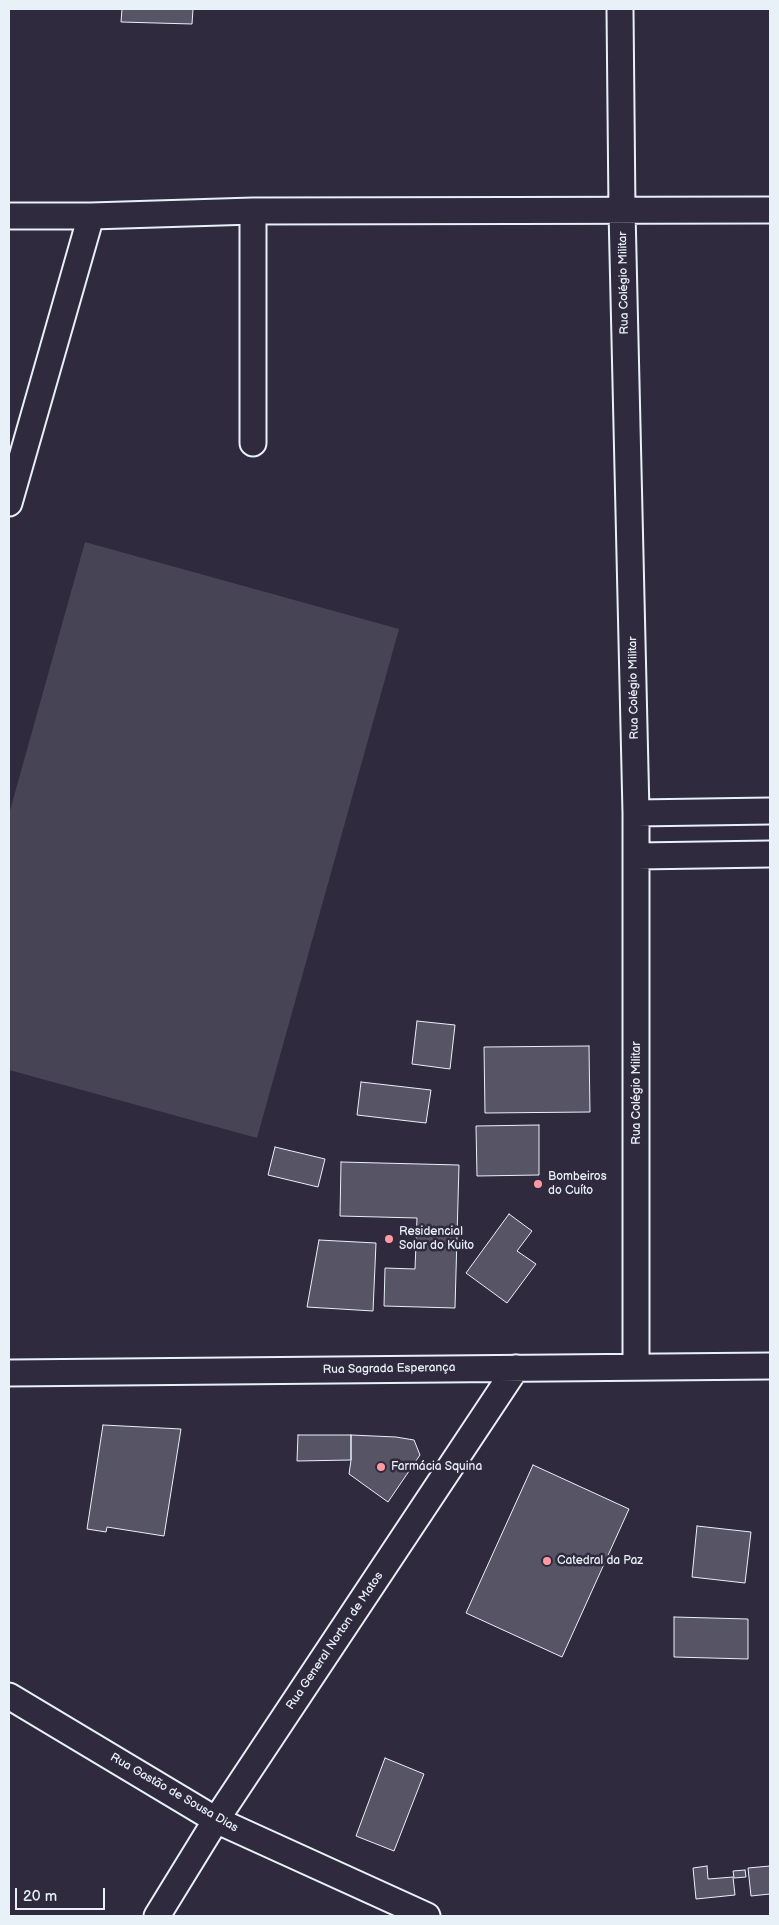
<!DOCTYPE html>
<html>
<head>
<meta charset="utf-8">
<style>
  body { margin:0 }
  #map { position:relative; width:779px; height:1925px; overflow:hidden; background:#2f2a3d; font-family:"Balsamiq Sans",sans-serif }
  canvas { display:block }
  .frame { position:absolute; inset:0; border:10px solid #e8f1f8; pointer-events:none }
  .scale { position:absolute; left:15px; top:1888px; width:90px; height:22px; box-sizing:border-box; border:2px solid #e8f1f8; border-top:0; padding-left:6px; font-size:15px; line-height:18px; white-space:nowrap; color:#e8f1f8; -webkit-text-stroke:4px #2f2a3d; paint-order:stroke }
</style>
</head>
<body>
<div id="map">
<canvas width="779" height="1925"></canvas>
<div class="frame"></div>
<div class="scale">20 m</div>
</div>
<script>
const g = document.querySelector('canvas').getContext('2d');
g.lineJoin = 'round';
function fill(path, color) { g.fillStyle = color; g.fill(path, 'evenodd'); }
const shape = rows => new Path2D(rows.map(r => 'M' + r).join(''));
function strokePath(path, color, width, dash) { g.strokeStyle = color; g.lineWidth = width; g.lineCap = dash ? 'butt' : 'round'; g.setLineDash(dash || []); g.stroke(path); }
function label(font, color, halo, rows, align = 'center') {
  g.font = font + ' "Balsamiq Sans",sans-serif'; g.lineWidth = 5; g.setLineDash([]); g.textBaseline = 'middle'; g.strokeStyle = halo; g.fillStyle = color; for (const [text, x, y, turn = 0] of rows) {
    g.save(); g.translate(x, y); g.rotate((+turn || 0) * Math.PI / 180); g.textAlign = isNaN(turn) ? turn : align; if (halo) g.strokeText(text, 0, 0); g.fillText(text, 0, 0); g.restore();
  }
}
fill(shape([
  [85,542,399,629,257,1138,9,1070,9,814]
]), '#464455');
const building = shape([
  [122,9,193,9,192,24,121,22,122,9],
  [417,1021,455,1025,450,1069,412,1064,417,1021],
  [589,1046,590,1112,485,1113,484,1047,589,1046],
  [361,1082,431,1090,426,1123,357,1115,361,1082],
  [539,1125,539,1175,477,1176,476,1126,539,1125],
  [275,1147,325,1159,318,1187,268,1175,275,1147],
  [341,1162,459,1165,455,1308,384,1306,385,1268,415,1269,417,1218,340,1216,341,1162],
  [509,1214,532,1231,517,1251,536,1264,507,1303,466,1273,509,1214],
  [319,1240,376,1243,373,1311,307,1307,319,1240],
  [103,1425,181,1429,164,1536,107,1527,106,1532,87,1529,103,1425],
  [298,1435,351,1435,351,1460,297,1461,298,1435],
  [351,1435,396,1437,414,1440,420,1455,388,1502,349,1474,351,1460,351,1435],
  [533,1465,629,1509,562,1657,466,1613,533,1465],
  [697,1526,751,1532,745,1583,692,1577,697,1526],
  [674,1617,748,1619,748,1659,674,1657,674,1617],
  [385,1758,424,1774,394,1851,356,1836,385,1758],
  [707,1866,708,1879,733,1877,735,1895,696,1899,693,1868,707,1866],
  [770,1866,770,1894,751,1896,748,1868,770,1866],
  [745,1870,746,1877,734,1878,733,1871,745,1870]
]);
fill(building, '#575565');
strokePath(building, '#e8f1f8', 1);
const street = shape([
  [620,9,622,211,636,813,636,1367],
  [9,216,91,216,253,211,770,210],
  [253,443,253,211],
  [9,503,91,216],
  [636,813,770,811],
  [637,856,770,854],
  [9,1373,770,1366],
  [9,1696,216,1820,427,1916],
  [157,1916,216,1820,516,1368]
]);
strokePath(street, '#e8f1f8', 29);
strokePath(street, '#2f2a3d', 25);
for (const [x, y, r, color] of [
  [538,1184,5,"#ff9aa2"],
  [389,1239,5,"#ff9aa2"],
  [381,1467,5,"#ff9aa2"],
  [547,1561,5,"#ff9aa2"]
]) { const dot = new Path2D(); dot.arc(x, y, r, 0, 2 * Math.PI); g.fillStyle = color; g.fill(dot); strokePath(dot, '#2f2a3d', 2); }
label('12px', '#e8f1f8', '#2f2a3d', [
  ["Rua Colégio Militar",624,283,-91],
  ["Rua Colégio Militar",634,688,-91],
  ["Rua Colégio Militar",637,1093,-90],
  ["Rua Sagrada Esperança",389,1369,-1],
  ["Rua General Norton de Matos",335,1641,-56],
  ["Rua Gastão de Sousa Dias",174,1793,30]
]);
label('12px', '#e8f1f8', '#2f2a3d', [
  ["Bombeiros",548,1177],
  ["do Cuíto",548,1191],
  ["Residencial",399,1232],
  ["Solar do Kuito",399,1246],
  ["Farmácia Squina",391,1467],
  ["Catedral da Paz",557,1561]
], 'left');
</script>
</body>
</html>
